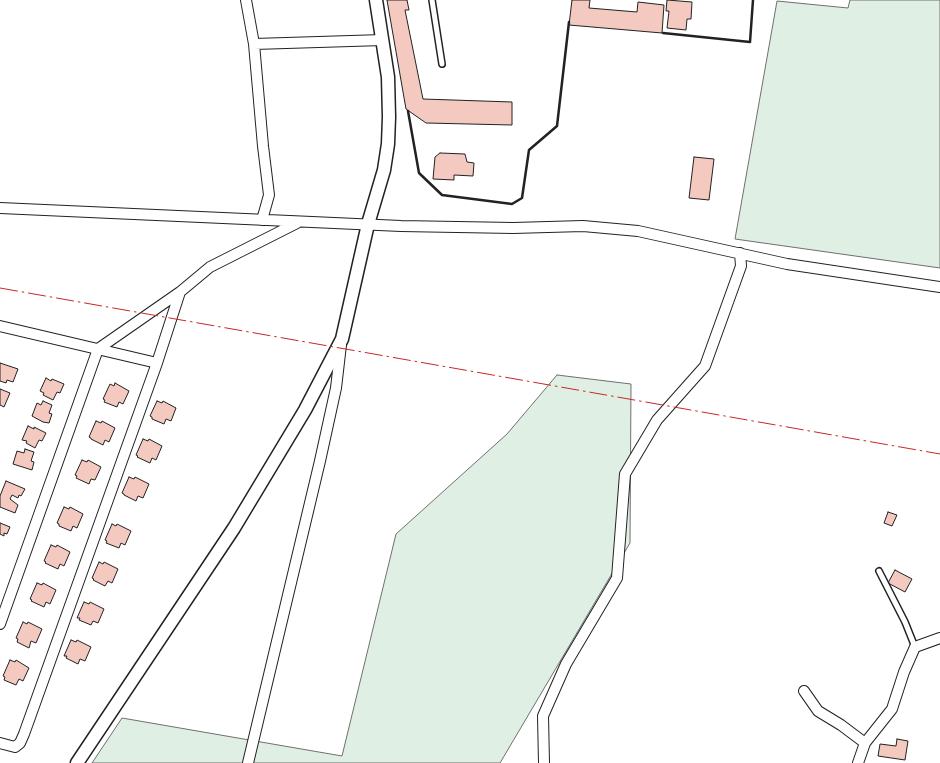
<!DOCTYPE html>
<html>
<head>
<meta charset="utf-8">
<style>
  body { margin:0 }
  canvas { display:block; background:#fff }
</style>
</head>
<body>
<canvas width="940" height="763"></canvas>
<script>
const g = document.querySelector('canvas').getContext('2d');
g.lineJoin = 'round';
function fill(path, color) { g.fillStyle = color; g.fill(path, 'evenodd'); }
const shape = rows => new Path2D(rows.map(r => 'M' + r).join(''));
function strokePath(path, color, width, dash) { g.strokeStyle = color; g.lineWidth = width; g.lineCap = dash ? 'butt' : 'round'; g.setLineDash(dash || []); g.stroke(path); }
const green = shape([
  [850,0,940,0,940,268,735,239,777,1,848,8,850,0],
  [557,375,631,384,630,543,500,763,92,763,122,718,342,756,396,534,507,434,557,375]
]);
fill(green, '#e0efe3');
strokePath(green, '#6f6f6f', 1);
const building = shape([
  [387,0,407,0,409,10,405,10,423,99,512,102,512,125,426,123,406,109,387,0],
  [572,0,590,0,589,8,637,12,638,2,664,5,662,33,569,25,572,0],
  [667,0,692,2,691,19,687,19,686,30,667,28,669,11,666,11,667,0],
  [440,153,465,154,467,162,474,163,473,176,454,175,454,180,433,179,435,157,440,153],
  [694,157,714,159,709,200,689,198,694,157],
  [0,363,18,369,13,382,7,380,6,383,0,381,0,363],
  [46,378,51,381,52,379,64,384,60,393,57,392,53,400,43,395,44,393,40,391,46,378],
  [115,383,129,391,123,404,119,402,117,407,104,402,105,400,103,399,110,384,114,386,115,383],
  [0,389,10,393,4,407,0,405,0,389],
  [43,401,52,405,49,413,52,414,49,423,43,422,32,416,37,403,41,405,43,401],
  [157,401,162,403,163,401,176,408,171,421,166,419,164,424,152,419,152,417,150,416,157,401],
  [96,421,101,423,102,421,115,428,109,442,105,440,103,445,91,439,91,438,89,437,96,421],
  [28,426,34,429,34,427,46,433,42,441,39,440,35,448,26,443,27,441,22,440,28,426],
  [143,439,148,441,149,439,162,446,156,460,152,458,150,463,137,457,138,456,136,455,143,439],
  [25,449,34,452,31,461,34,462,32,470,13,464,17,451,24,453,25,449],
  [82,460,87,462,88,460,101,467,95,480,91,479,89,484,76,478,77,476,75,475,82,460],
  [129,477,134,479,135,477,149,484,143,498,138,496,136,501,124,495,124,494,122,493,129,477],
  [6,481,25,489,21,496,19,495,18,498,12,495,10,499,18,505,15,513,0,507,0,496,6,481],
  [64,507,69,509,70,507,83,514,77,528,73,526,71,531,59,526,59,524,57,523,64,507],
  [888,512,897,515,892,526,884,523,888,512],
  [0,523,10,527,7,534,4,533,4,536,0,534,0,523],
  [112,524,116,526,117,524,131,531,125,545,121,543,119,548,106,543,107,541,105,540,112,524],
  [51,545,56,547,57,545,70,552,64,566,60,564,58,569,45,563,46,562,44,561,51,545],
  [99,562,103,564,104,562,118,569,112,583,108,581,105,586,93,580,94,579,92,578,99,562],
  [895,570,912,579,905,592,888,583,895,570],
  [37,583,42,585,43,583,56,590,50,604,46,602,44,607,31,601,32,600,30,599,37,583],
  [84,602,89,604,90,602,104,609,98,623,93,621,91,625,79,620,80,618,77,618,84,602],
  [23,622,27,624,28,622,42,629,36,643,31,641,29,648,17,642,18,639,16,638,23,622],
  [71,640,76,642,77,640,91,647,85,661,80,659,78,664,66,658,67,656,64,656,71,640],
  [10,660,15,662,16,660,29,668,23,681,19,679,16,685,4,680,5,677,3,676,10,660],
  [897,739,908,741,905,760,878,756,880,744,896,746,897,739]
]);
fill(building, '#f3c9c0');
strokePath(building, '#222', 1);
const service = shape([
  [432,0,442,64],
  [879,571,905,622,915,647]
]);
const minor = shape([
  [246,0,254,44,263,146,269,195,262,220],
  [254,44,383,40],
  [0,208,401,226,513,228,583,226,638,231,787,264,940,287],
  [0,326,157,363],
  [0,624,98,349,180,292,210,267,297,223],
  [804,691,818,711,841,725,865,743],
  [0,743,15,747,20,743,24,734,157,363,180,292],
  [248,763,320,461,336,388,341,345],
  [544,763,543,716,566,664,617,578,625,474,657,420,705,366,741,266,740,253],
  [858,763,865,743,892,709,904,672,915,647,940,638]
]);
const tertiary = shape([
  [77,763,234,528,305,410,342,339,368,224,384,170,388,144,389,117,388,77,376,0]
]);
strokePath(service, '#222', 8);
strokePath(minor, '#222', 12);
strokePath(tertiary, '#222', 15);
strokePath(service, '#fff', 5);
strokePath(minor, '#fff', 10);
strokePath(tertiary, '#fff', 12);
strokePath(shape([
  [663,33,750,42,753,0],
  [408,111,419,173,442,195,512,204,522,198,529,150,557,126,569,22]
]), '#222', 2.5);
strokePath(shape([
  [0,288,940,454]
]), '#c62828', 1, [18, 4, 2.5, 4]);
</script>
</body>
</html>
